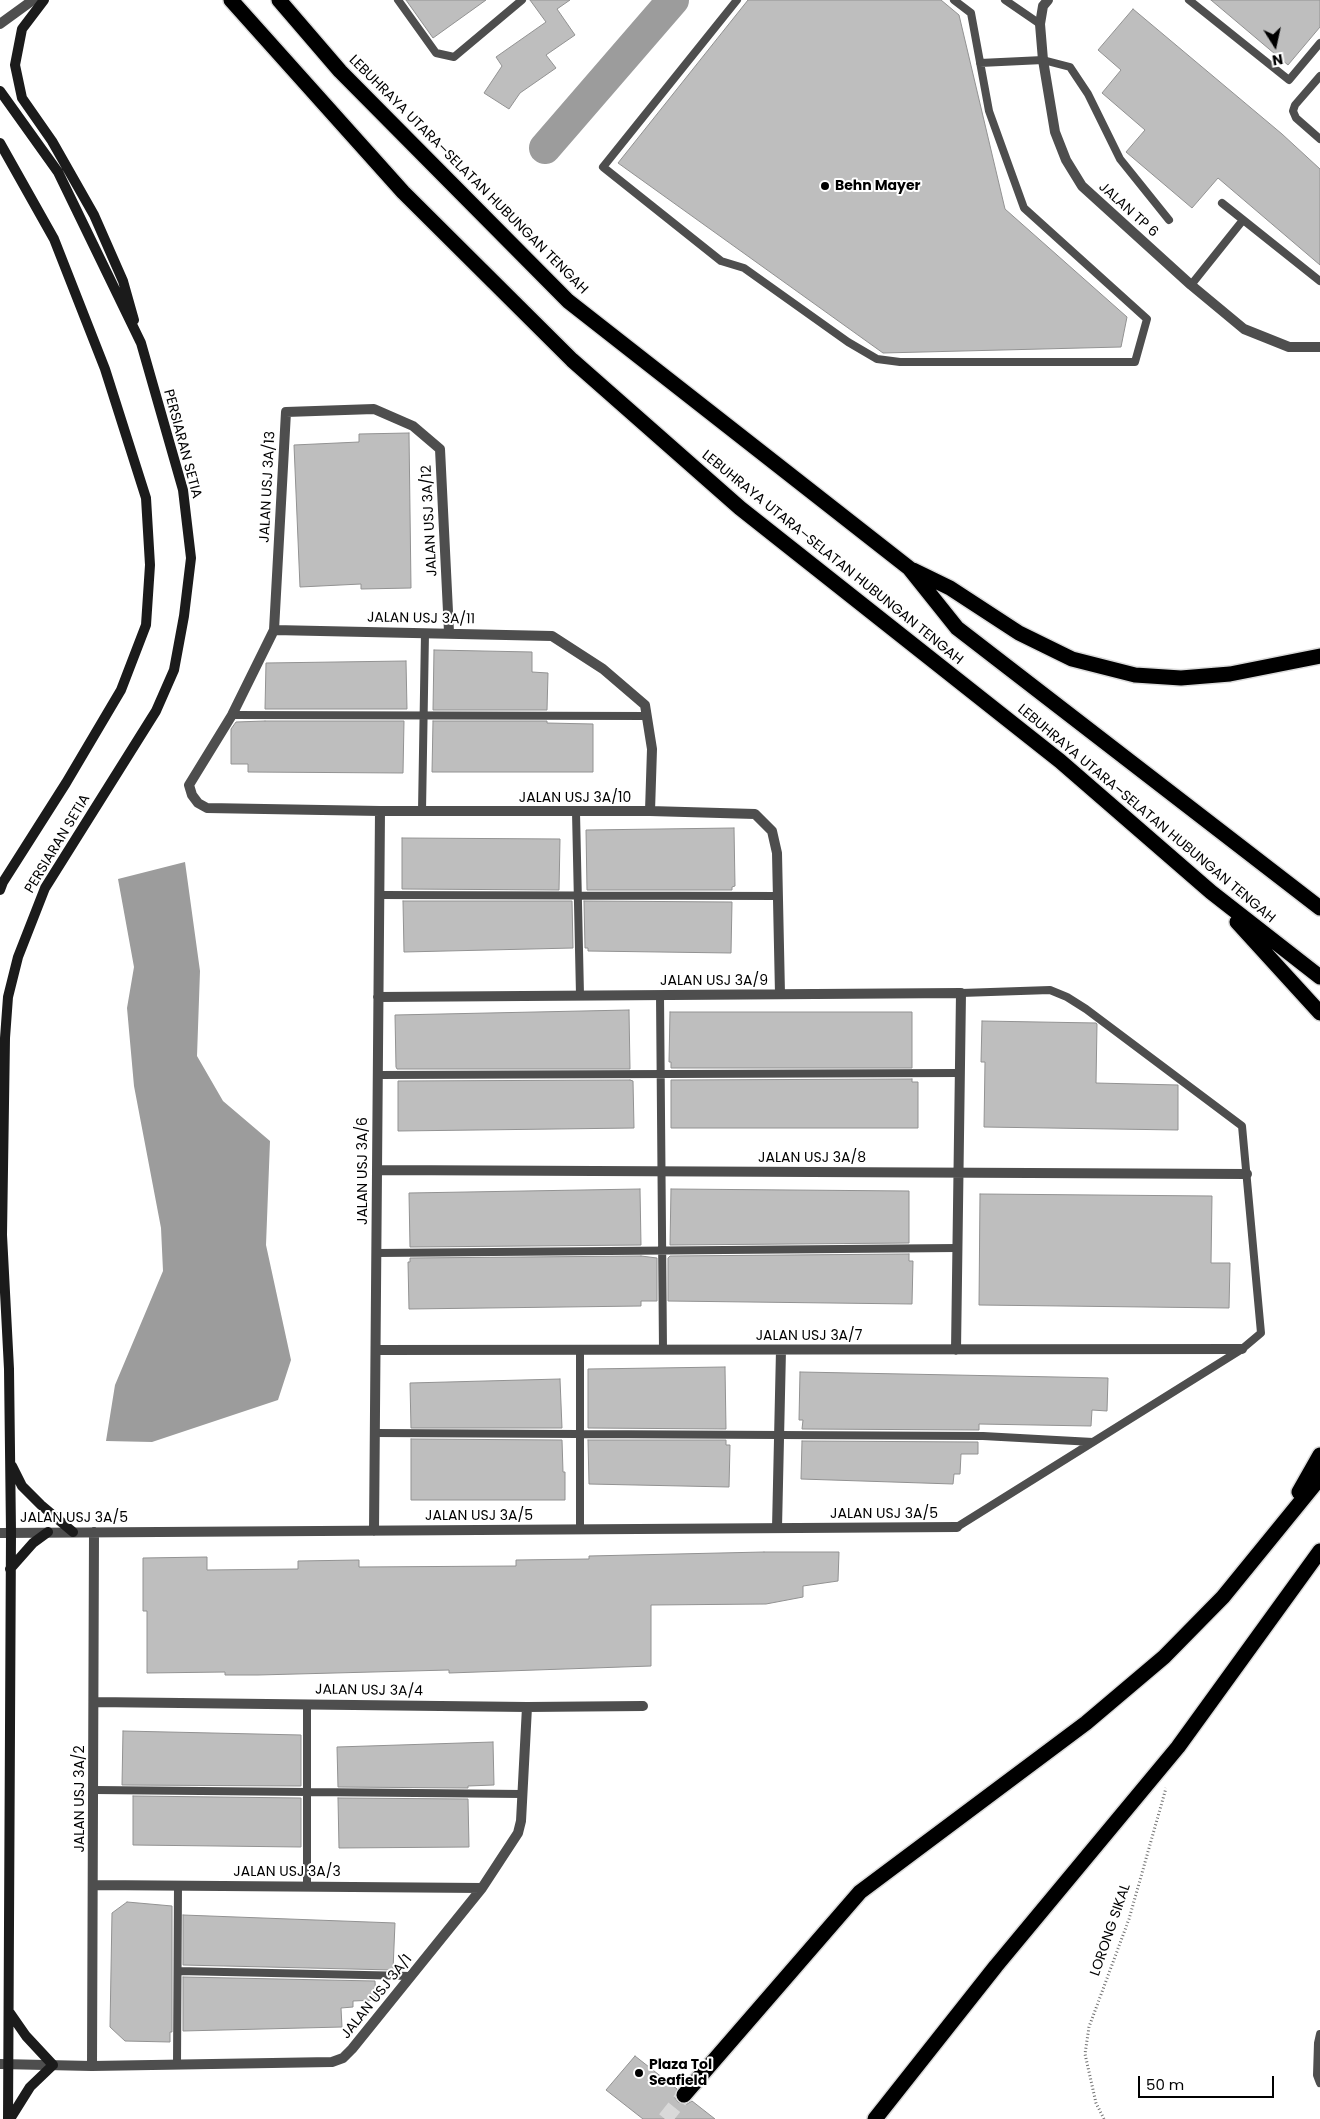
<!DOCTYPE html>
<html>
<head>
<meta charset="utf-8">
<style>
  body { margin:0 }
  #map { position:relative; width:1320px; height:2119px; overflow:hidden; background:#fff; font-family:Poppins,sans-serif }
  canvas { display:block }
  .north { position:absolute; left:1250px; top:20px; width:50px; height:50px; -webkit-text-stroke:4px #fff; paint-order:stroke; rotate:170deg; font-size:14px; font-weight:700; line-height:20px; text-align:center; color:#000 }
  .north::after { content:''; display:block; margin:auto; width:18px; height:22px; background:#000; clip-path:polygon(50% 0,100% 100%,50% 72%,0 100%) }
  .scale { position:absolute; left:1138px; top:2076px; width:136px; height:22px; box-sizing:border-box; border:2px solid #000; border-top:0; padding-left:6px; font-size:15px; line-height:18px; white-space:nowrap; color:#000; -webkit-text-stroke:4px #fff; paint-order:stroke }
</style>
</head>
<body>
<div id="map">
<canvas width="1320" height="2119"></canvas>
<div class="north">N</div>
<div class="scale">50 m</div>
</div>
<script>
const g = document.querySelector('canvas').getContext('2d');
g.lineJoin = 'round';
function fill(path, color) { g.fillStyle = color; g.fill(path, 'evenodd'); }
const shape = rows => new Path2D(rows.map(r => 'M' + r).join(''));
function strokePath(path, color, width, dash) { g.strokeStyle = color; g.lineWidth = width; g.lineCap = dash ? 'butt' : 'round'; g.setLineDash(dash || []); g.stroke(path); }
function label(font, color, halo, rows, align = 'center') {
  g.font = font + ' Poppins,sans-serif'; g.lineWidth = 4; g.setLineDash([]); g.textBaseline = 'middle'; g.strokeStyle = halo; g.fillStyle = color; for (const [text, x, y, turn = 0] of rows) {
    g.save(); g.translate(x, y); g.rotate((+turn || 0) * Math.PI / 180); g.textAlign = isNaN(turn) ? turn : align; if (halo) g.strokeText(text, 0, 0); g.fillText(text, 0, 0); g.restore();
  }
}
fill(shape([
  [185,862,200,971,197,1056,223,1101,270,1141,266,1245,291,1360,278,1400,152,1442,106,1441,115,1385,163,1271,161,1228,134,1086,127,1008,134,967,118,879]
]), '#9c9c9c');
strokePath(shape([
  [545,148,673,0]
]), '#9c9c9c', 32);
const building = shape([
  [406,0,486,0,433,38,406,0],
  [530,0,570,0,557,9,575,35,546,55,556,68,520,93,509,109,484,93,502,66,496,57,546,22,530,0],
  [748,0,941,0,959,15,1005,209,1127,317,1121,347,883,353,618,163,748,0],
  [1211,0,1320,0,1320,27,1288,65,1211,0],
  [1133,9,1282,134,1320,169,1320,265,1218,178,1192,208,1126,152,1145,130,1102,93,1121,70,1098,50,1133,9],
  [409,433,411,588,361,589,361,584,300,587,294,445,359,442,359,434,409,433],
  [434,650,532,652,532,672,548,673,547,710,433,710,434,650],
  [406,661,407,709,265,709,266,663,406,661],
  [265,721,404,721,403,773,248,772,248,764,231,764,231,729,236,722,265,721],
  [433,721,547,721,547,723,593,724,593,772,432,772,433,721],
  [734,828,735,886,732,887,732,890,587,890,586,830,734,828],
  [402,838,560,839,559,890,402,889,402,838],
  [403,901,572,901,573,948,404,952,403,901],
  [584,901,732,902,731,953,588,951,588,948,585,948,584,901],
  [629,1010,630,1069,397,1069,396,1067,395,1015,629,1010],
  [670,1012,912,1012,912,1068,671,1068,671,1062,669,1062,670,1012],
  [982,1021,1096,1023,1097,1024,1096,1083,1178,1085,1178,1130,984,1127,985,1062,981,1062,982,1021],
  [912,1079,912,1082,918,1082,918,1128,671,1128,671,1080,912,1079],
  [630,1080,633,1081,634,1128,398,1131,398,1081,630,1080],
  [640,1189,641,1245,410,1247,409,1193,640,1189],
  [671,1189,909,1191,909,1243,670,1245,671,1189],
  [980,1194,1212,1196,1211,1263,1230,1263,1229,1308,979,1305,980,1194],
  [909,1254,909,1261,913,1261,912,1304,668,1301,668,1258,670,1256,909,1254],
  [641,1256,657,1258,657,1301,641,1301,641,1306,409,1309,408,1262,410,1262,410,1258,641,1256],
  [725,1367,726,1429,588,1428,588,1369,725,1367],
  [800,1372,1108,1378,1107,1411,1092,1410,1091,1426,979,1424,979,1430,802,1429,803,1420,799,1420,800,1372],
  [560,1379,562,1428,411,1428,410,1383,560,1379],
  [411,1439,562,1440,563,1472,565,1472,565,1500,411,1500,411,1439],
  [588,1440,726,1440,726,1445,730,1445,729,1487,589,1484,588,1440],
  [802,1441,978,1442,978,1454,961,1454,960,1474,954,1474,953,1484,801,1479,802,1441],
  [764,1552,839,1552,838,1581,803,1586,803,1597,766,1604,651,1605,651,1666,449,1673,449,1670,258,1675,225,1675,225,1672,147,1673,147,1611,143,1611,143,1558,207,1557,207,1570,298,1569,298,1561,359,1560,359,1567,516,1566,516,1560,589,1559,589,1556,764,1552],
  [123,1731,301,1735,301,1786,122,1785,123,1731],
  [493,1742,494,1785,468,1786,468,1788,338,1787,337,1747,493,1742],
  [133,1796,301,1798,301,1847,133,1845,133,1796],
  [338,1798,468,1799,469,1847,339,1848,338,1798],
  [127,1902,172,1906,172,2032,170,2032,170,2042,125,2041,110,2027,112,1913,127,1902],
  [183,1915,395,1923,393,1970,183,1965,183,1915],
  [183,1977,375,1981,376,2000,353,2001,353,2007,341,2008,342,2027,183,2031,183,1977],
  [635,2056,677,2089,675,2098,678,2102,687,2104,692,2101,715,2119,643,2119,606,2090,635,2056]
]);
fill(building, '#bebebe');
strokePath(building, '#929292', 1);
strokePath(shape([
  [665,2119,684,2095]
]), '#d9d9d9', 15, [15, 8]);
const motorway = shape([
  [231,0,403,192,572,360,740,508,1060,761,1211,892,1320,977],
  [279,0,340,71,568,301,909,568,957,628,1320,908],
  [913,570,950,588,1019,633,1072,659,1135,675,1181,678,1230,674,1320,656],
  [1237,922,1320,1013],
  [1299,1492,1320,1455],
  [684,2095,860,1892,1086,1723,1164,1657,1223,1597,1320,1478],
  [875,2119,996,1966,1178,1747,1320,1551]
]);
strokePath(motorway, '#dbdbdb', 18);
strokePath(shape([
  [1104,2119,1096,2103,1085,2054,1089,2027,1129,1919,1166,1788]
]), '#707070', 3, [1, 2.5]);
strokePath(shape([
  [398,0,436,53,454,57,522,0],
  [737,0,603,167,721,261,744,268,848,342,877,359,900,362,1135,362,1147,319,1024,208,989,111,971,13,954,0],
  [1005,0,1040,24],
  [1189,0,1289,80,1320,43],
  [980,63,1043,60,1070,67,1088,94,1120,159,1169,220],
  [1320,76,1295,105,1293,111,1296,118,1320,139],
  [1222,203,1320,281],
  [1191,285,1243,220],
  [232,715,647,716],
  [422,811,425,633],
  [576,812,580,995],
  [379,895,778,896],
  [660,995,663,1350],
  [378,1075,960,1073],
  [377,1253,957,1248],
  [580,1350,580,1529],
  [375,1433,983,1436,1093,1442],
  [957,1527,1242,1349,1261,1333,1242,1126,1086,1009,1067,997,1050,990,961,993],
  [94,1790,522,1794],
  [307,1886,307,1704],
  [178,1971,411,1976],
  [1320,2034,1318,2043,1317,2075,1320,2083],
  [177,2064,178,1886]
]), '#4e4e4e', 8);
strokePath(shape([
  [1048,0,1043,6,1040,24,1043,60,1055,132,1066,160,1082,186,1191,285,1244,329,1289,347,1320,347],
  [274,630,552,636,603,669,645,705,652,749,650,811],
  [449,632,440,449,413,426,374,409,286,412,274,630,232,715,189,785,192,795,198,803,207,808,380,811,650,811,755,814,772,831,777,853,780,994],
  [378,997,961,993,956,1350],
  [377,1170,1247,1174],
  [376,1350,1242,1349],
  [777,1528,781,1350],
  [374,1531,380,811],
  [0,1533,957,1527],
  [94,1702,527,1707,643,1706],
  [93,1885,482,1888],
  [0,2064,92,2066,332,2062,343,2058,352,2049,482,1888,518,1833,521,1821,527,1707],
  [92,2066,94,1532]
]), '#4e4e4e', 10);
strokePath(shape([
  [0,24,33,0]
]), '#4e4e4e', 10);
strokePath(shape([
  [44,0,22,29,15,65,22,98,52,141,94,215,123,281,134,320],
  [0,91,58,172,141,343,183,490,191,558,184,616,174,670,156,711,45,888,18,957,8,997,5,1038,2,1235,9,1369,11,1532,8,2119],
  [0,143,54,239,105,369,146,498,150,565,146,625,121,690,66,783,3,882,0,890],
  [12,1466,22,1486,41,1505,73,1532],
  [10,1569,33,1543,48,1532],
  [10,2119,30,2087,53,2065,26,2036,10,2013]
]), '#1b1b1b', 10);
strokePath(motorway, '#000', 15);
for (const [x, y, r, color] of [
  [825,186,5,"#000"],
  [639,2073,5,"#000"]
]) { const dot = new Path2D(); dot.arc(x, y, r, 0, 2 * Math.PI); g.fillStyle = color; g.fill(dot); strokePath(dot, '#fff', 2); }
label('14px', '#000', '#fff', [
  ["LEBUHRAYA UTARA–SELATAN HUBUNGAN TENGAH",468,175,45],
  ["JALAN TP 6",1128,210,42],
  ["PERSIARAN SETIA",182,444,75],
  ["JALAN USJ 3A/13",268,487,-87],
  ["JALAN USJ 3A/12",430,521,-93],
  ["LEBUHRAYA UTARA–SELATAN HUBUNGAN TENGAH",832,558,39],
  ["JALAN USJ 3A/11",421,619,1],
  ["JALAN USJ 3A/10",575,798],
  ["LEBUHRAYA UTARA–SELATAN HUBUNGAN TENGAH",1146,814,40],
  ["PERSIARAN SETIA",58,844,-59],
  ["JALAN USJ 3A/9",714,981],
  ["JALAN USJ 3A/8",812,1158],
  ["JALAN USJ 3A/6",363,1171,-90],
  ["JALAN USJ 3A/7",809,1336],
  ["JALAN USJ 3A/5",884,1514],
  ["JALAN USJ 3A/5",479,1516],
  ["JALAN USJ 3A/5",74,1518],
  ["JALAN USJ 3A/4",369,1691,1],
  ["JALAN USJ 3A/2",80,1799,-90],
  ["JALAN USJ 3A/3",287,1872],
  ["LORONG SIKAL",1111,1930,-71],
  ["JALAN USJ 3A/1",377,1997,-51]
]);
label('bold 14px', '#000', '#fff', [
  ["Behn Mayer",835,186],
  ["Plaza Tol",649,2065],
  ["Seafield",649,2081]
], 'left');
</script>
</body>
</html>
